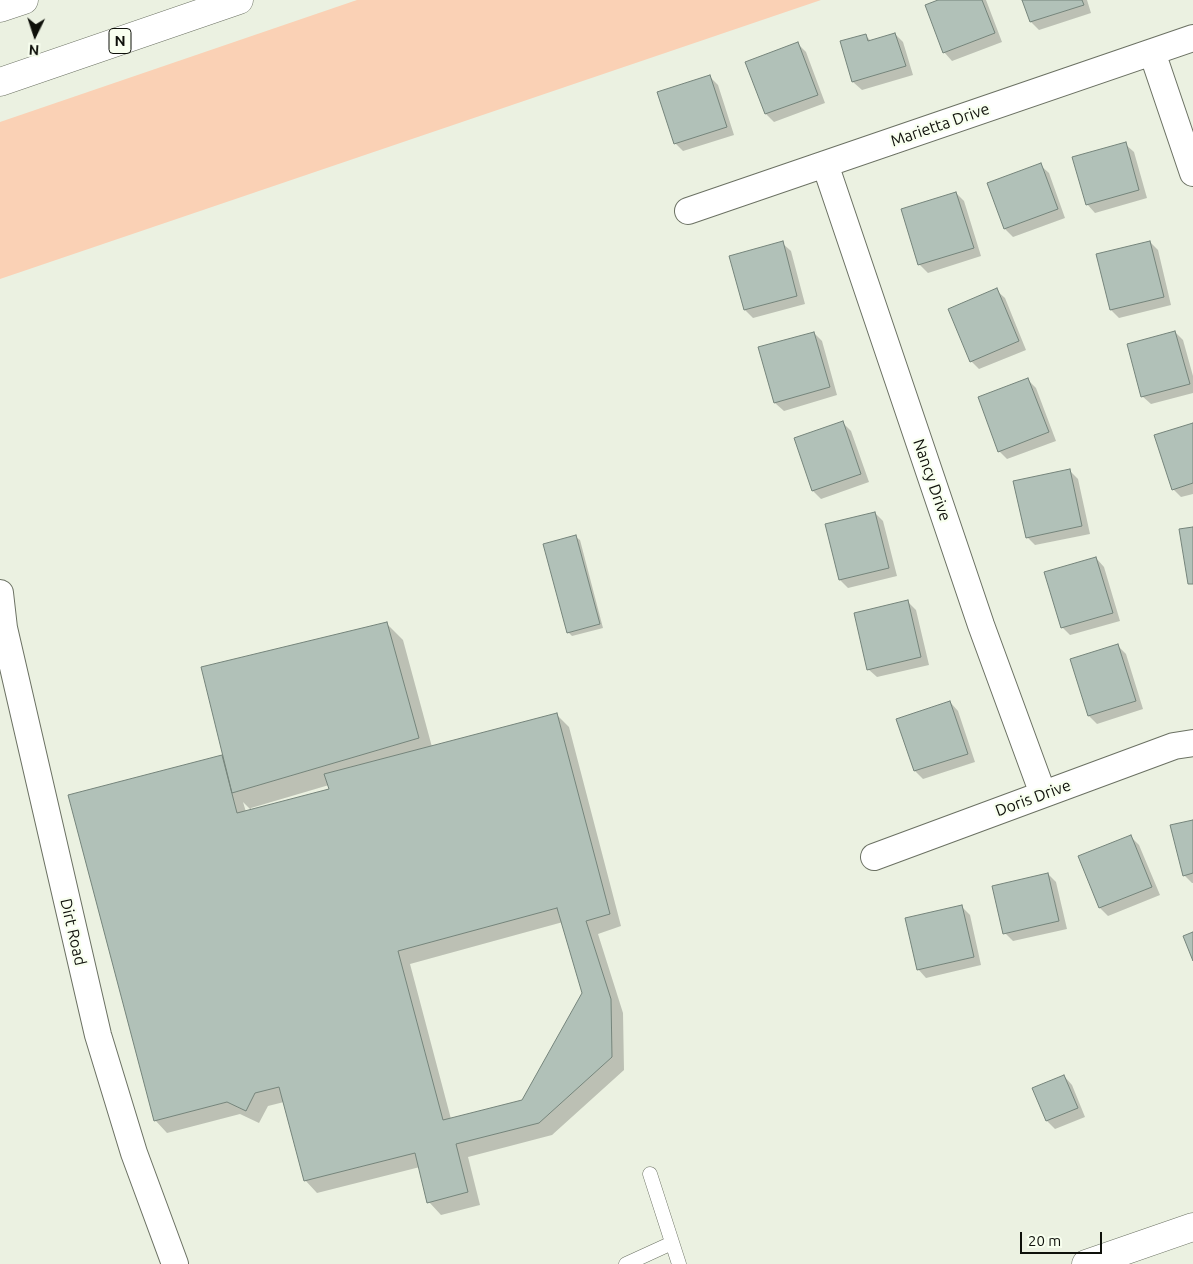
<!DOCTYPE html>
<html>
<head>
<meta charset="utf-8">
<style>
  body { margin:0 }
  #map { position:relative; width:1193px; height:1264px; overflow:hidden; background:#ebf1e1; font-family:Ubuntu,sans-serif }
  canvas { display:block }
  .north { position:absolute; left:10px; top:10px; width:50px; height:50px; -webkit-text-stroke:4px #f8ffef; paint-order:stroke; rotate:184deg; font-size:14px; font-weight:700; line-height:20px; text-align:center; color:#0e100a }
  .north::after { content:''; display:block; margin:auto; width:18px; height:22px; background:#0e100a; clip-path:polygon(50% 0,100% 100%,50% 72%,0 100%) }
  .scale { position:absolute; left:1020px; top:1232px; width:82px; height:22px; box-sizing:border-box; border:2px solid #0e100a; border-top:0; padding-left:6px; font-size:15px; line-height:18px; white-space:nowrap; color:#0e100a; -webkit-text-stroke:4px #f8ffef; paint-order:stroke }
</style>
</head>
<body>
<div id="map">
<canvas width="1193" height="1264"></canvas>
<div class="north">N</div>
<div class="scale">20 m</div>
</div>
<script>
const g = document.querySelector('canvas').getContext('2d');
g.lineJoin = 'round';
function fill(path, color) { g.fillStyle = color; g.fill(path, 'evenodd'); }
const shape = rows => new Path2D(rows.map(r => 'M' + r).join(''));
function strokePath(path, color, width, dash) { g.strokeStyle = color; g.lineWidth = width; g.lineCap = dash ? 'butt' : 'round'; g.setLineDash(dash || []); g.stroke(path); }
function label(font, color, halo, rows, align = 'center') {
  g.font = font + ' Ubuntu,sans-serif'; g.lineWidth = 4.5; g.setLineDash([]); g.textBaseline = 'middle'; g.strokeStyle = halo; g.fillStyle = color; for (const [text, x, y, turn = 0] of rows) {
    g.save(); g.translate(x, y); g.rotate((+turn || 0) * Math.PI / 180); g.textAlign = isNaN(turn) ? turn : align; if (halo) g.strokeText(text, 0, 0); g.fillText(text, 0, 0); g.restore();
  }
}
fill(shape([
  [357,0,821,0,0,279,0,122]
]), '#fad1b5');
fill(shape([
  [942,0,986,0,1002,42,952,61,944,52],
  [1024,0,1087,0,1091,13,1039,30,1031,22],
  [895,34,903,42,913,75,862,90,853,82,841,42,865,35,872,42],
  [798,44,806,52,825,103,774,122,766,114,747,63],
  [710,77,718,85,734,135,683,151,675,143],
  [1125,144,1134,152,1147,198,1095,213,1087,204],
  [1040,165,1049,173,1065,218,1013,237,1005,229,989,184],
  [956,193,964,201,981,256,928,273,919,264],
  [1150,242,1158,250,1171,305,1119,318,1111,310],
  [782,243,791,251,805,304,753,318,745,310],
  [996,290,1005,298,1026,350,979,369,971,361],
  [1175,332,1183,340,1193,376,1193,393,1151,404,1142,396],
  [814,333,822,341,837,395,784,411,775,403,760,348],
  [1028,380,1036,388,1056,441,1007,459,999,451],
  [843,423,851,431,869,482,821,499,813,491],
  [1193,424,1193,494,1181,497,1173,489],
  [1070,471,1078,479,1090,534,1035,545,1027,537],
  [875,513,883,521,897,576,848,588,840,580],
  [576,537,580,540,603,628,572,636,568,632],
  [1096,558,1104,567,1120,621,1070,635,1062,627],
  [907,601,916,610,929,665,877,677,868,669],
  [386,623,403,640,432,747,557,715,569,727,621,926,598,934,623,1013,624,1070,552,1135,468,1157,480,1205,441,1215,429,1202,420,1167,317,1193,305,1180,284,1102,268,1106,259,1123,240,1114,167,1133,155,1120,222,756,225,760],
  [329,785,330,790,246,812,243,802,251,810,251,808],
  [563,922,583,993,523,1101,451,1119,410,964],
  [1118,646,1126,654,1143,709,1097,724,1089,716],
  [950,702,958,711,975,762,923,779,915,771],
  [1193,821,1193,883,1192,883,1184,875],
  [1131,837,1139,845,1160,895,1108,916,1100,908],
  [1048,874,1056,882,1067,929,1013,941,1005,933],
  [962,907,970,915,981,965,926,978,918,969],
  [1064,1076,1072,1085,1085,1117,1055,1129,1047,1121]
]), '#0003');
const building = shape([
  [938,0,982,0,995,33,943,53,925,5,938,0],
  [1022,0,1082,0,1084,5,1030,22,1022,0],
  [895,33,906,66,852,82,840,41,866,34,868,41,895,33],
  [798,42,818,95,765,114,745,62,798,42],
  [710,75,727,127,674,144,657,92,710,75],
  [1126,142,1139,190,1086,205,1072,157,1126,142],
  [1041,163,1058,209,1004,229,987,183,1041,163],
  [956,192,974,248,918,265,901,209,956,192],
  [783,241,797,296,744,310,729,256,783,241],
  [1150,241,1164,297,1110,310,1096,254,1150,241],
  [997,288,1019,341,970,362,948,309,997,288],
  [1175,331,1190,384,1141,397,1127,344,1175,331],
  [814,332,830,387,774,403,758,347,814,332],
  [1028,378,1049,432,998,452,978,397,1028,378],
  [843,421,861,474,812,491,794,438,843,421],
  [1193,423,1193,483,1172,490,1154,435,1193,423],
  [1070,469,1082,526,1026,538,1013,481,1070,469],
  [875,512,889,568,839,580,825,524,875,512],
  [1193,527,1193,584,1188,584,1179,529,1193,527],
  [576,535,600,624,567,633,543,544,576,535],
  [1096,557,1113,613,1061,628,1044,572,1096,557],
  [908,600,921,657,867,670,854,613,908,600],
  [387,622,419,738,232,793,201,667,387,622],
  [1118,644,1136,701,1088,716,1070,659,1118,644],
  [950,701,968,754,914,771,896,719,950,701],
  [557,713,610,914,586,921,611,999,612,1057,539,1123,456,1144,468,1192,427,1203,415,1153,304,1181,279,1087,255,1093,246,1111,227,1102,154,1121,68,795,222,755,237,813,329,789,324,774,557,713],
  [557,908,582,993,522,1100,443,1120,398,951,557,908],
  [1193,820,1193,873,1183,876,1170,825,1193,820],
  [1131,835,1152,887,1099,908,1078,856,1131,835],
  [1048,873,1059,921,1003,934,992,886,1048,873],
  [962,905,974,957,917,970,905,918,962,905],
  [1193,932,1193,961,1183,936,1193,932],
  [1064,1075,1078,1108,1046,1121,1032,1088,1064,1075]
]);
fill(building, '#b1c1b8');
strokePath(building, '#75847b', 1);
const lane = shape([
  [650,1174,679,1264],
  [626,1264,672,1243]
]);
const street = shape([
  [1152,52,1193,173],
  [825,164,981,625,1043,794],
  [688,211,1193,38],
  [0,593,4,628,98,1035,134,1153,175,1264],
  [874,857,1174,746,1193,743]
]);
const primary = shape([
  [1086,1264,1193,1227]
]);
const highway = shape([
  [0,8,24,0],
  [0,82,239,0]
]);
strokePath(lane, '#6b7163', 15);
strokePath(street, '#6b7163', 28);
strokePath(primary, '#6b7163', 29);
strokePath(highway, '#6b7163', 29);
strokePath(lane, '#fff', 14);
strokePath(street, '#fff', 26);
strokePath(primary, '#fff', 28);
strokePath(highway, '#fff', 28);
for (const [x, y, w] of [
  [120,41,22]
]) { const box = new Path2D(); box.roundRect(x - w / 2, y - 12.5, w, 25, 4); g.fillStyle = '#f8ffef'; g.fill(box); strokePath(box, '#0e100a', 1); }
label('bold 15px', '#0e100a', null, [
  ["N",120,41]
]);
label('16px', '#0e100a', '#f8ffef', [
  ["Marietta Drive",940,125,-19],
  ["Nancy Drive",932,480,71],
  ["Doris Drive",1033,798,-20],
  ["Dirt Road",73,932,77]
]);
</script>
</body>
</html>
